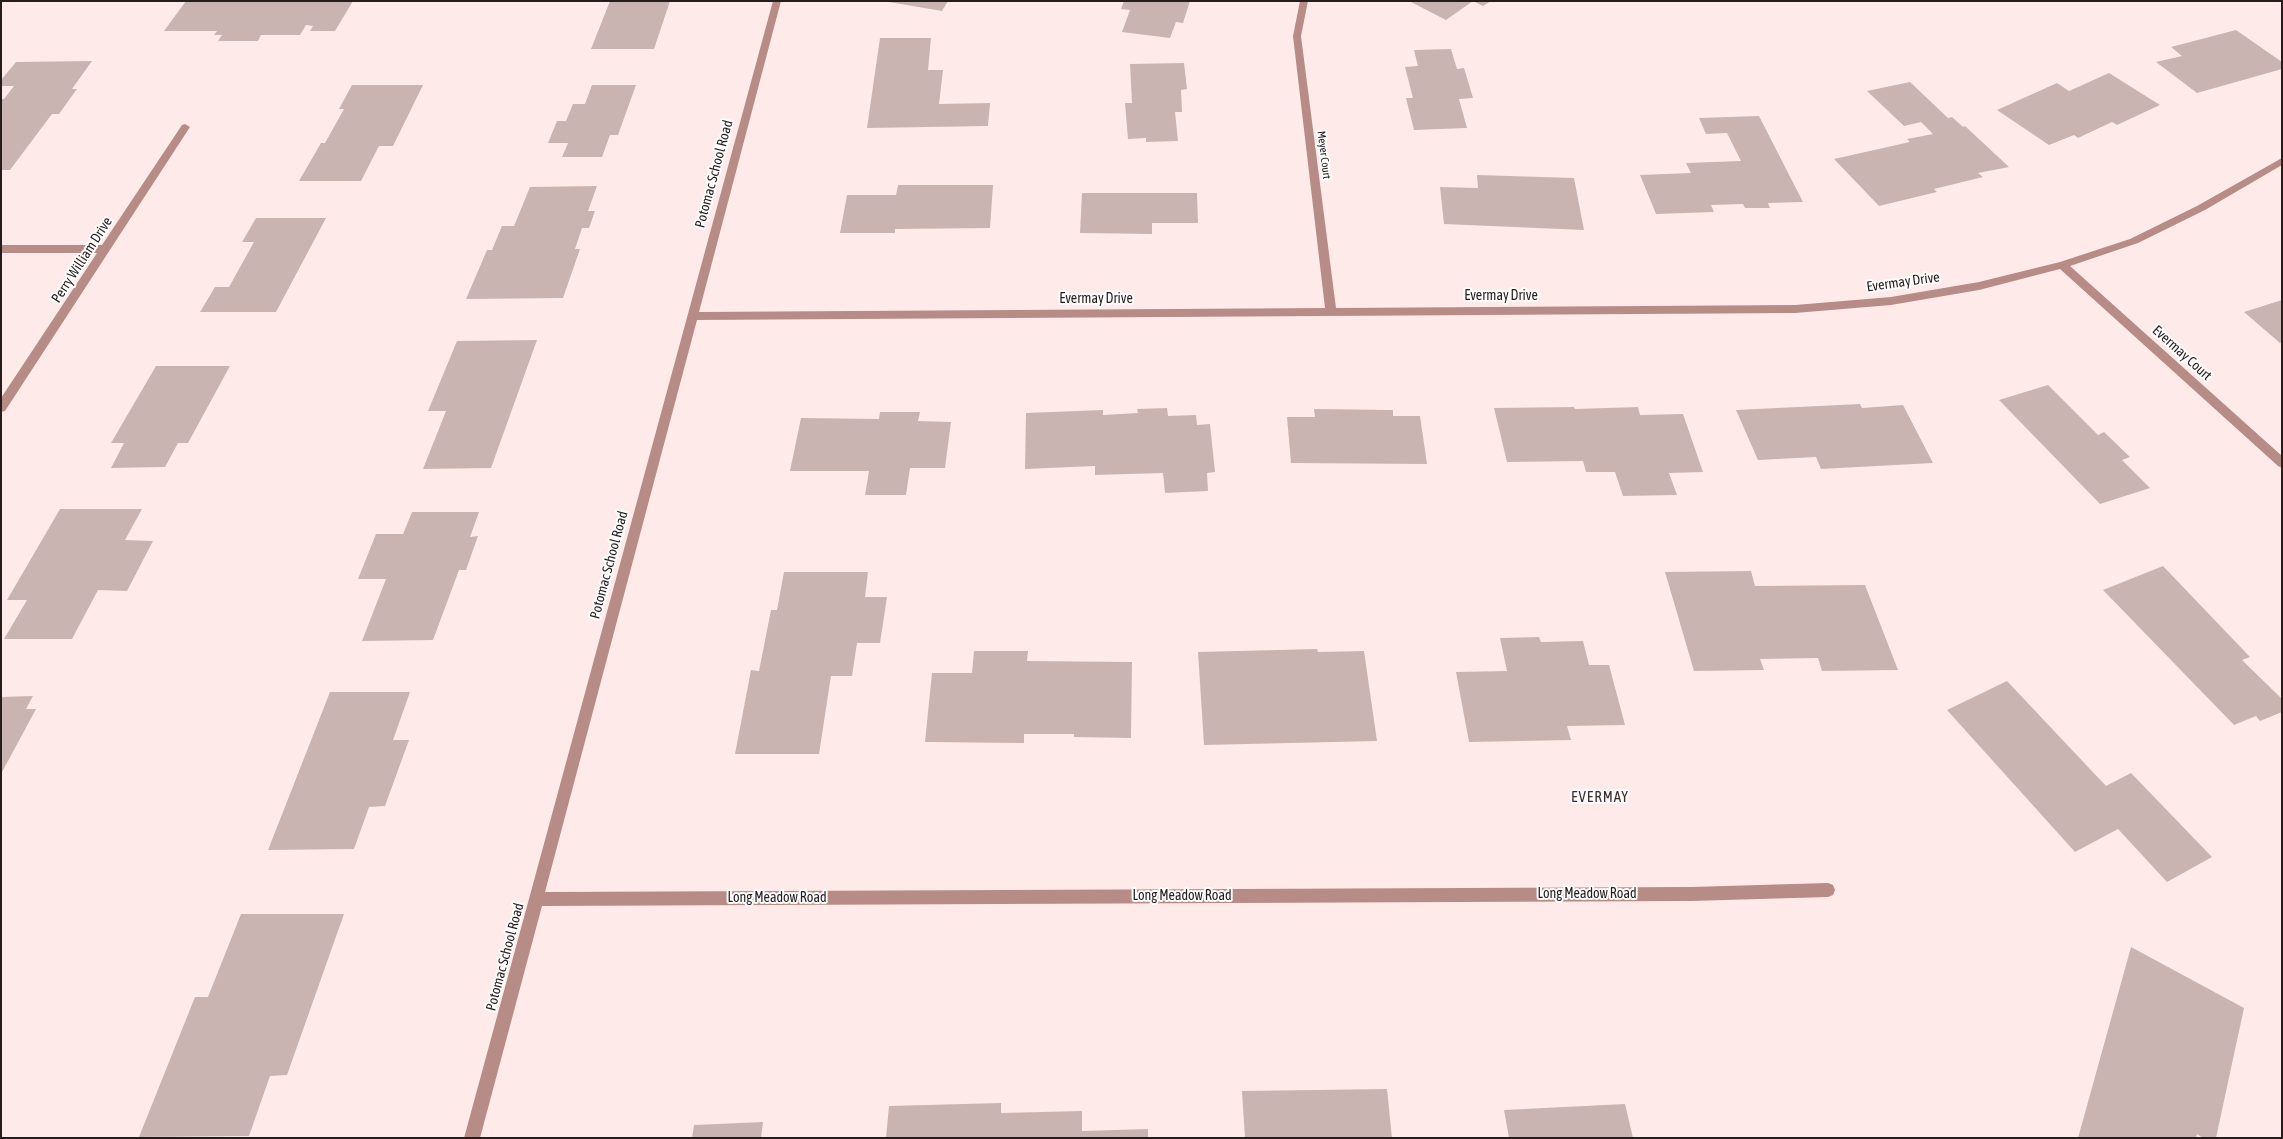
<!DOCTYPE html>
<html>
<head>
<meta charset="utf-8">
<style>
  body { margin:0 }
  #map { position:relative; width:2283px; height:1139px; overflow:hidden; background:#feebe9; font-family:"Asap Condensed",sans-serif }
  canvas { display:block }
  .frame { position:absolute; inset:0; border:2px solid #251d1c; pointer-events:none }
</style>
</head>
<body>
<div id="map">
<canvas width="2283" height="1139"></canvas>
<div class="frame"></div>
</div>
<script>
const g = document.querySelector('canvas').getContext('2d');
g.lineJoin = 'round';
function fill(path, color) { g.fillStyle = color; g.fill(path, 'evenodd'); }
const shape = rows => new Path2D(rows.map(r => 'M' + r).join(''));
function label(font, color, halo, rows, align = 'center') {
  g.font = font + ' "Asap Condensed",sans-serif'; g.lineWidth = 4; g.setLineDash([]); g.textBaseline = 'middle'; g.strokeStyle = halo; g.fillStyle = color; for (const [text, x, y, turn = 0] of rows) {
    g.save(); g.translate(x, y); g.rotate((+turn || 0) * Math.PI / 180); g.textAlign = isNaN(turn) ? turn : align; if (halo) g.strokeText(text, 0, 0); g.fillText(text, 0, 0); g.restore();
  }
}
fill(shape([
  [186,1,328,2,353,1,335,31,310,31,313,26,306,25,300,35,261,35,258,41,218,41,222,35,214,35,217,31,164,31],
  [610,1,670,1,654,49,591,49],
  [883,1,948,1,942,11],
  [1124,1,1190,1,1183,23,1176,22,1170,38,1122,32,1130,10,1121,9],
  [1409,1,1491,1,1483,6,1473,1,1446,20],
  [2236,30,2282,62,2282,69,2197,93,2156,62,2182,56,2171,47],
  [880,38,931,38,928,70,943,70,939,104,990,103,988,126,867,128],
  [1451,49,1457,69,1464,68,1473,98,1459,99,1467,128,1414,130,1406,98,1413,98,1405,67,1418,66,1414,50],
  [92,61,72,89,77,89,59,114,52,114,10,170,1,170,1,99,4,99,14,86,1,86,1,80,16,62],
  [1184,63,1187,89,1181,90,1182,112,1175,112,1178,141,1146,142,1146,138,1128,139,1125,103,1132,103,1130,64],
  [2109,73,2160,105,2117,125,2112,122,2078,138,2074,135,2049,145,1997,110,2057,83,2069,91],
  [1910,82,1948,118,1952,117,1963,127,1965,126,2009,167,1978,173,1983,177,1934,189,1937,192,1879,206,1834,159,1910,142,1907,139,1933,134,1921,122,1904,126,1867,91],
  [352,85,423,85,393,146,379,146,361,181,299,181,321,143,325,143,344,109,339,109],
  [592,85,636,85,618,135,610,135,602,157,562,157,568,143,548,143,557,121,566,121,573,104,585,104],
  [1759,116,1803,202,1768,203,1770,208,1745,208,1743,204,1711,205,1714,212,1656,214,1640,175,1691,173,1686,163,1741,161,1727,133,1706,134,1699,118],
  [1477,175,1574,178,1584,230,1444,224,1440,187,1478,188],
  [898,185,993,185,990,228,895,229,895,233,840,233,847,195,896,195],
  [597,186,588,211,595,211,589,228,582,228,575,249,580,249,563,298,466,299,487,250,492,250,502,226,514,226,530,187],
  [1082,193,1197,193,1198,223,1152,223,1152,234,1080,233],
  [256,218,326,218,276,312,200,312,215,287,229,287,254,242,242,242],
  [2282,300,2282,342,2280,343,2244,312],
  [537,340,491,468,423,469,446,411,428,411,457,341],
  [156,366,230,366,188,443,178,443,165,467,111,468,124,443,111,443],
  [2048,385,2098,435,2104,432,2130,457,2122,460,2150,488,2100,504,1999,400],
  [1860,404,1862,408,1903,405,1933,463,1821,469,1816,457,1758,460,1736,410],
  [1574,407,1575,409,1638,407,1640,415,1683,414,1703,472,1669,473,1677,495,1623,496,1615,472,1586,472,1583,461,1507,462,1494,408],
  [1167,408,1168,416,1196,415,1197,425,1210,424,1215,472,1207,473,1208,491,1165,493,1163,473,1095,475,1095,466,1025,469,1026,413,1103,410,1103,415,1138,413,1137,409],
  [1314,409,1393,410,1393,416,1420,416,1427,464,1291,463,1287,417,1315,417],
  [880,412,920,412,918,421,951,422,945,468,910,468,906,495,865,495,869,471,790,471,801,418,879,419],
  [60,509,142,509,125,540,153,541,127,591,98,590,72,639,4,639,27,600,7,600],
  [412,512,479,512,470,537,478,536,466,570,459,570,433,640,362,641,386,579,358,579,376,534,403,534],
  [2163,566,2250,657,2242,660,2282,699,2282,712,2260,721,2256,716,2234,725,2103,590],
  [1751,571,1755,586,1865,585,1898,670,1822,671,1818,658,1760,659,1764,670,1694,671,1665,572],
  [784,572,868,572,865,597,887,597,880,643,857,643,852,676,831,676,819,754,735,754,751,670,759,671,771,610,777,610],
  [1539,637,1541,642,1583,641,1589,665,1609,665,1625,725,1567,726,1571,740,1469,742,1456,672,1507,671,1500,638],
  [1317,649,1318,652,1364,651,1377,741,1204,745,1198,652],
  [974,651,1028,651,1027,661,1132,662,1131,738,1074,737,1074,734,1024,734,1024,743,925,742,932,673,972,673],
  [2007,681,2106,786,2131,773,2212,857,2167,882,2118,829,2075,852,1947,710],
  [330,692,410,692,393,740,409,740,385,806,369,807,354,849,268,850],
  [33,696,26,709,36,709,1,774,1,697],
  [241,914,344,914,287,1075,270,1076,249,1136,139,1137,195,997,208,997],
  [2131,947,2244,1008,2216,1138,2203,1138,2197,1134,2196,1138,2078,1138],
  [1387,1089,1392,1138,1245,1138,1242,1091],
  [1001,1103,1001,1113,1082,1111,1082,1131,1148,1129,1148,1138,886,1138,889,1106],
  [1625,1104,1633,1138,1509,1138,1504,1110],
  [763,1122,761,1138,692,1138,694,1125]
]), '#cab4b1');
fill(shape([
  [773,1,781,1,699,312,1325,308,1293,36,1300,1,1308,1,1301,36,1336,308,1795,305,1891,297,1979,282,2060,262,2130,239,2197,206,2282,158,2282,165,2205,210,2138,243,2070,266,2282,456,2282,468,2278,466,2060,269,1979,290,1891,305,1795,313,697,320,545,892,1691,887,1828,883,1833,885,1835,890,1833,895,1828,897,1691,901,542,906,480,1138,464,1138,773,1],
  [185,124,190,127,5,411,1,412,1,398,97,253,1,253,1,245,102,245,182,125,185,124]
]), '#b88c86');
label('11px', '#251d1c', '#fdfdfd', [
  ["Meyer Court",1324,155,83]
]);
label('14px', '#251d1c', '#fdfdfd', [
  ["Potomac School Road",714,174,-75],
  ["Perry William Drive",82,260,-57],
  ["Evermay Drive",1903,282,-8],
  ["Evermay Drive",1501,296],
  ["Evermay Drive",1096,299],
  ["Evermay Court",2182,353,42],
  ["Potomac School Road",609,565,-75],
  ["Long Meadow Road",1587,894],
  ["Long Meadow Road",1182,896],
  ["Long Meadow Road",777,898],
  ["Potomac School Road",505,957,-75]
]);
g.letterSpacing = '1px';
label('15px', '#3c2b29', '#fdfdfd', [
  ["EVERMAY",1600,797]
]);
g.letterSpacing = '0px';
</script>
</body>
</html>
